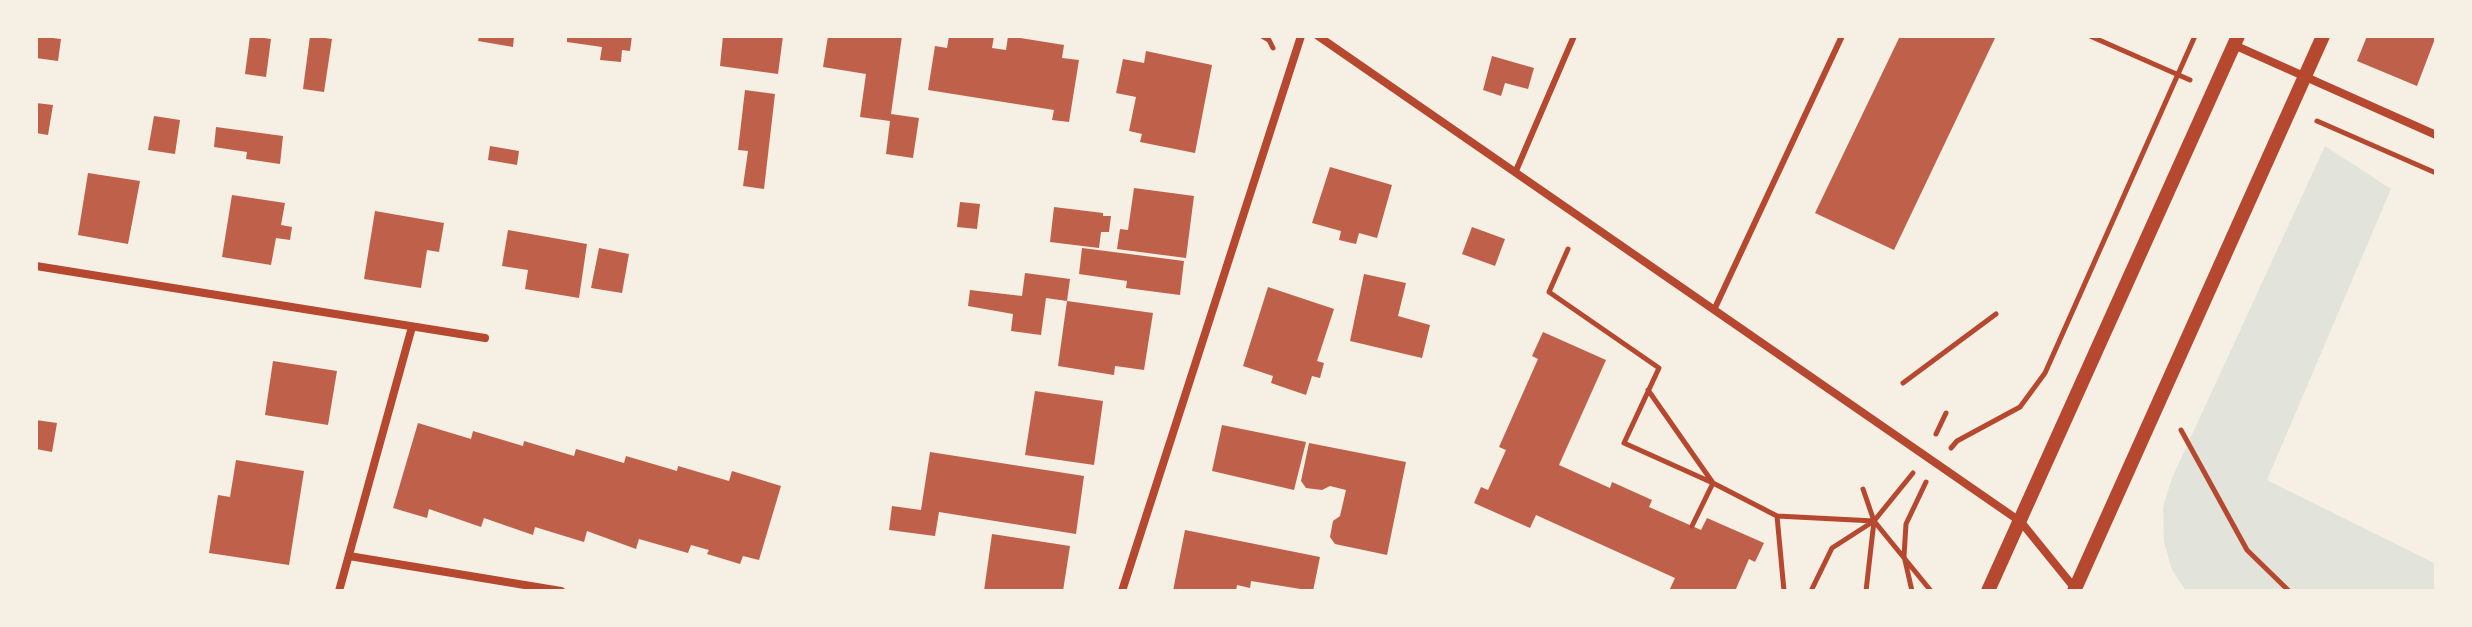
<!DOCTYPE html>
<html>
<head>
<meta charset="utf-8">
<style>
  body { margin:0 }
  #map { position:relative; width:2472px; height:627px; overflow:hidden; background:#f6efe4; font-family:Inter,sans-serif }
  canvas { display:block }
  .frame { position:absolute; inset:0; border:38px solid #f6efe4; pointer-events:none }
</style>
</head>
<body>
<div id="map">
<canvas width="2472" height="627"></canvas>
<div class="frame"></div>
</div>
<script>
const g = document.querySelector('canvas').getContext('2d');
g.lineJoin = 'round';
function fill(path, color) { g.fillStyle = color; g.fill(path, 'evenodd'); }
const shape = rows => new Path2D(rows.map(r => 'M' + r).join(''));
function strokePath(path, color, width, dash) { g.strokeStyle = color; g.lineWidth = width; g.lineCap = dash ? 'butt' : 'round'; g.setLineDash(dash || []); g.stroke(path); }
fill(shape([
  [2325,146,2391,189,2267,480,2436,564,2436,591,2186,591,2172,570,2164,542,2163,507,2172,478]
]), '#e2e4dc');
fill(shape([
  [36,36,61,39,58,61,36,58],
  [250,36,271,39,266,77,245,74],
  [310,36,332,39,324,92,303,89],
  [479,36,514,36,513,47,478,41],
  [567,36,632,36,630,51,622,50,621,62,600,60,602,47,567,42],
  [723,36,783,36,778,74,720,66],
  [828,36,902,36,891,114,919,118,913,158,886,154,890,121,860,117,866,74,823,67],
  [949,36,994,36,992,48,1006,50,1008,36,1064,45,1062,58,1079,60,1069,122,1052,120,1054,110,928,90,935,46,947,48],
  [1900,36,1996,36,1894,250,1815,213],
  [2367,36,2436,36,2417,86,2357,61],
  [1146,51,1212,65,1195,153,1140,142,1142,134,1129,131,1136,97,1116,93,1123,59,1144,63],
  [1492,56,1534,68,1528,89,1505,83,1501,96,1483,90],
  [745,90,775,94,764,189,743,186,748,151,738,150],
  [36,103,53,105,48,135,36,133],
  [154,116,180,120,175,154,148,150],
  [216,127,283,136,280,164,246,159,247,152,214,147],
  [490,146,519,151,517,165,488,160],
  [1330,167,1392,185,1377,238,1359,233,1356,244,1339,240,1341,231,1312,223],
  [88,173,140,181,128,244,78,235],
  [1134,188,1194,196,1186,258,1117,249,1120,229,1128,230],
  [232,195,285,203,281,225,292,227,290,240,276,238,271,265,222,257],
  [960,202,980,204,977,229,957,227],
  [1054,207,1103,213,1103,216,1111,216,1109,232,1101,232,1099,248,1050,242],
  [375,211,444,223,439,252,427,250,421,288,364,279],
  [1472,227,1505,239,1495,266,1462,254],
  [508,230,587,244,579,298,525,289,528,270,502,266],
  [599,248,629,254,622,293,591,288],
  [1082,248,1184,261,1180,295,1126,288,1127,281,1079,274],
  [1025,273,1070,279,1067,301,1153,313,1144,370,1115,366,1114,375,1058,366,1067,301,1046,298,1041,335,1011,331,1013,314,968,306,970,290,1022,296],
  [1364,274,1406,283,1398,316,1430,325,1422,358,1350,341],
  [1268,287,1334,309,1317,361,1324,363,1320,378,1312,376,1306,395,1271,383,1273,376,1243,366],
  [1543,332,1606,360,1559,465,1610,488,1612,482,1652,500,1649,507,1701,530,1707,518,1764,543,1755,562,1749,559,1735,591,1669,591,1675,578,1536,515,1530,528,1474,503,1481,487,1488,490,1506,450,1499,447,1538,359,1532,356],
  [273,361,337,371,328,425,265,415],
  [1035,391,1103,401,1094,465,1025,455],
  [36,420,57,423,52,452,36,449],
  [418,423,471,439,473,431,523,446,524,441,574,456,576,449,624,463,626,456,677,471,678,466,729,481,732,471,781,486,759,560,743,556,740,564,707,554,709,550,691,545,688,553,639,539,636,549,587,531,584,542,535,527,533,535,484,518,481,527,429,509,427,518,393,508],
  [1222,425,1306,442,1294,490,1212,471],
  [1309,443,1406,462,1387,555,1335,544,1330,537,1333,521,1340,516,1346,490,1330,486,1322,490,1306,488,1301,481],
  [930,452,1084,476,1076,534,939,512,935,536,889,530,892,506,921,510],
  [236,460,304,471,289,565,209,553,218,495,230,497],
  [1185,530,1320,557,1313,591,1251,581,1250,588,1237,585,1236,591,1173,591],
  [992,534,1070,546,1063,591,984,591]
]), '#bf614a');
strokePath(shape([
  [1262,36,1269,40,1273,48],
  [2090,36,2190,80],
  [2317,121,2436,173],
  [1568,249,1549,292,1659,368,1624,443,1713,483,1777,516,1874,521,1931,591],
  [1903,383,1996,314],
  [1648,390,1713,483,1692,526],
  [2181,430,2247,550,2289,591],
  [1936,434,1946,413],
  [1951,448,1957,441,2020,407,2045,373,2195,36],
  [1863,489,1874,521,1866,591],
  [1777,516,1784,591],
  [1811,591,1832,548,1874,521,1913,473],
  [1912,591,1904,556,1906,524,1926,482]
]), '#b5482f', 5);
strokePath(shape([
  [1515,173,1574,36],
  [1714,310,1842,36]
]), '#b5482f', 6);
strokePath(shape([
  [1318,36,2021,522,2077,591],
  [2234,45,2436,135],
  [36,266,485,338],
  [349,556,561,591],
  [339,591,412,327],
  [1122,591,1301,36]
]), '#b5482f', 8);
strokePath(shape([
  [1988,591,2238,36],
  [2074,591,2323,36]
]), '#b5482f', 14);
</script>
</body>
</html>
